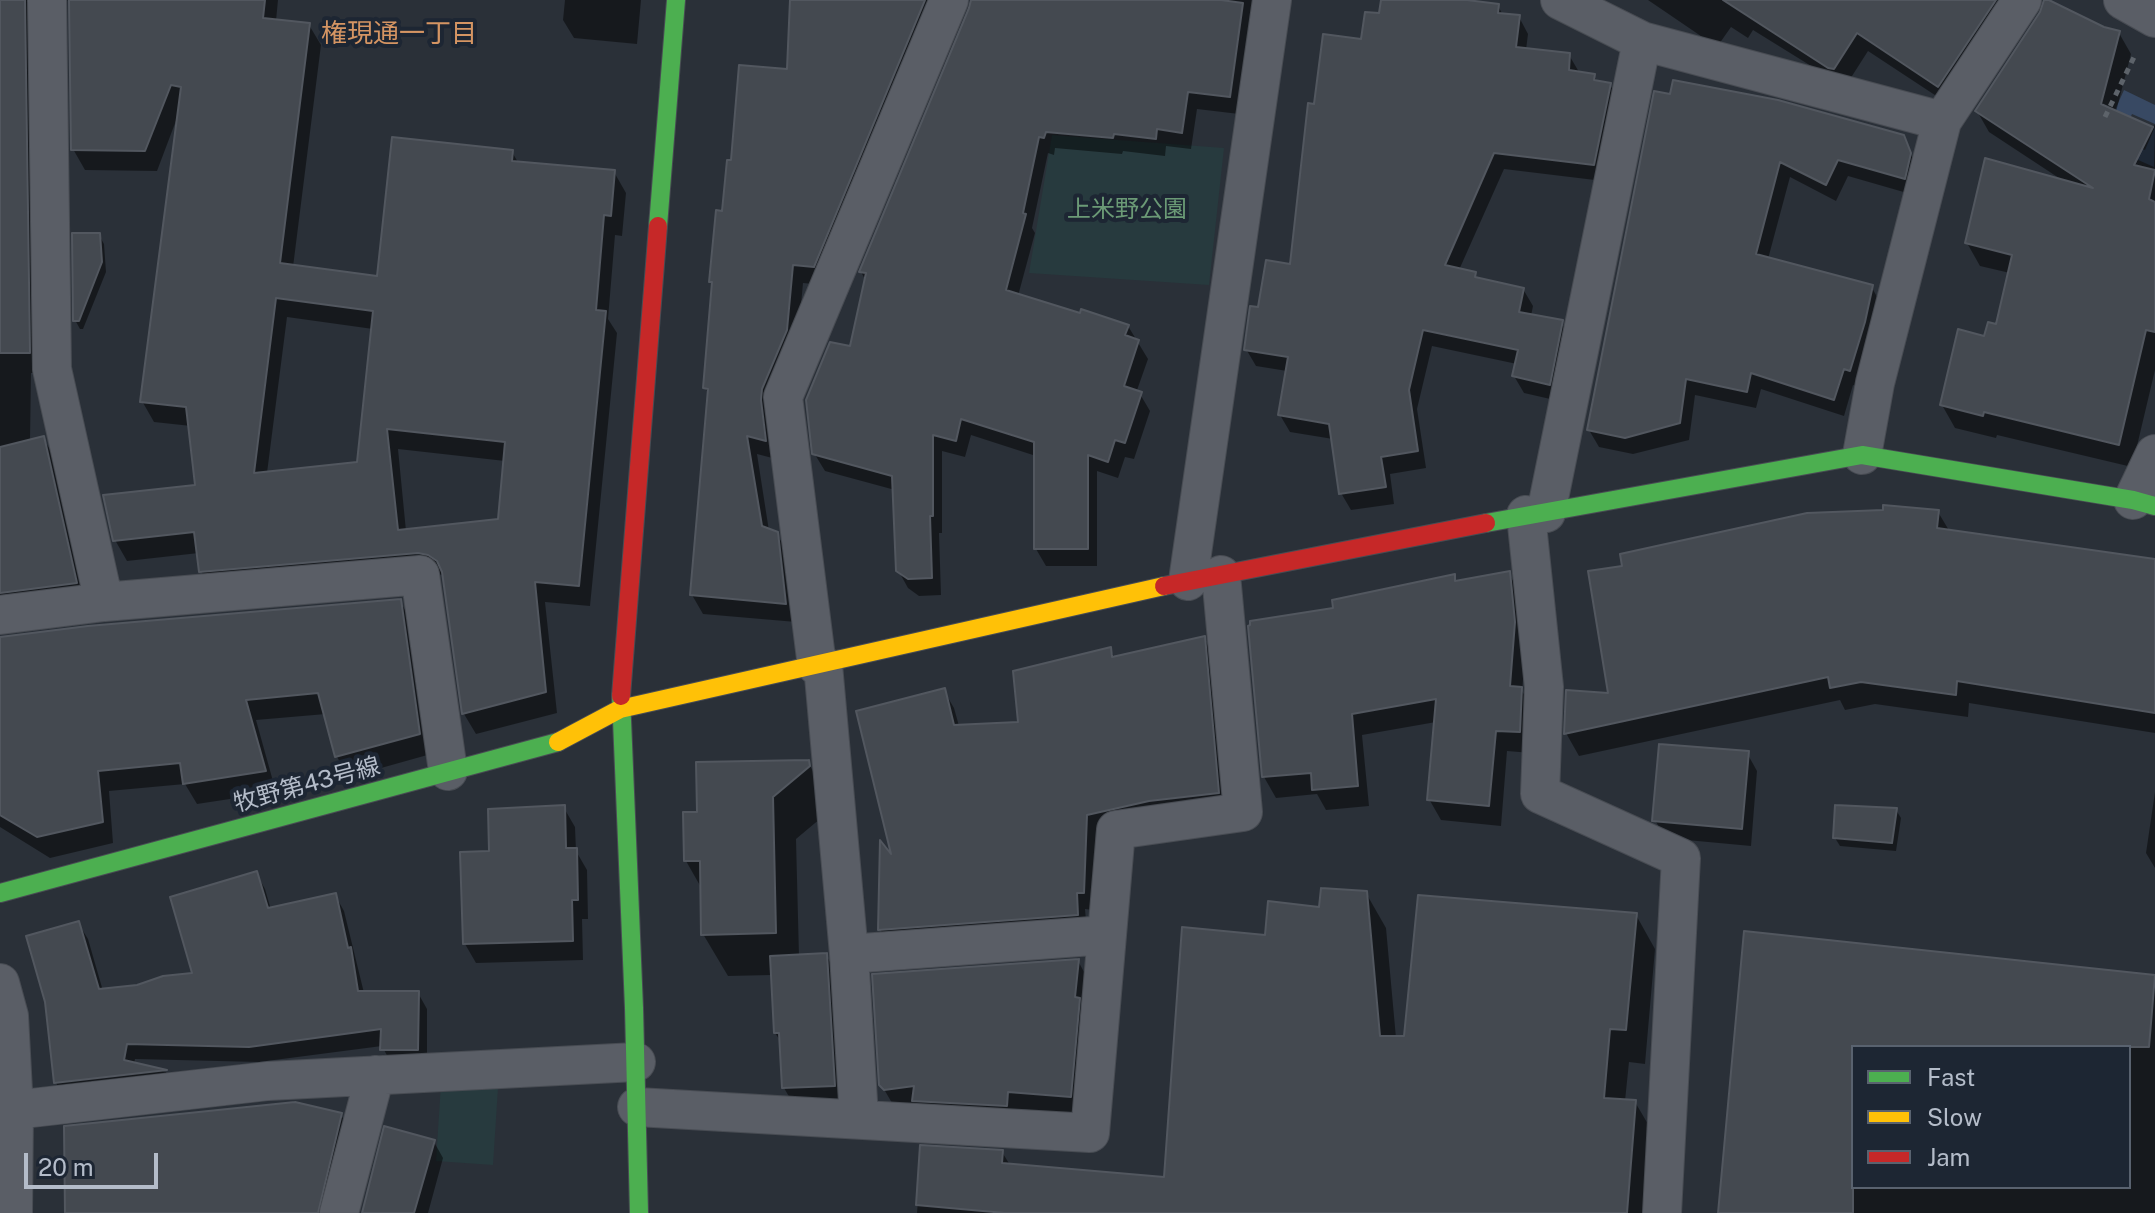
<!DOCTYPE html>
<html>
<head>
<meta charset="utf-8">
<style>
  body { margin:0 }
  #map { position:relative; width:2155px; height:1213px; overflow:hidden; background:#2a3038; font-family:"Public Sans",sans-serif }
  canvas { display:block }
  .legend { position:absolute; left:1851px; top:1045px; width:280px; height:144px; box-sizing:border-box; background:#1d2633; border:2px solid #59626f; margin:0; padding:10px 14px; list-style:none; font-size:24px; color:#b4bcc9 }
  .legend li { display:flex; align-items:center; gap:16px; height:40px }
  .legend b { width:40px; border:2px solid #59626f }
  .scale { position:absolute; left:24px; top:1153px; width:134px; height:36px; box-sizing:border-box; border:4px solid #b4bcc9; border-top:0; padding-left:10px; font-size:24px; line-height:28px; white-space:nowrap; color:#b4bcc9; -webkit-text-stroke:6px #1d2633; paint-order:stroke }
</style>
</head>
<body>
<div id="map">
<canvas width="2155" height="1213"></canvas>
<ul class="legend">
<li><b style="height:10px;background:#4caf50"></b>Fast</li>
<li><b style="height:10px;background:#ffc107"></b>Slow</li>
<li><b style="height:10px;background:#c62828"></b>Jam</li>
</ul>
<div class="scale">20 m</div>
</div>
<script>
const g = document.querySelector('canvas').getContext('2d');
g.lineJoin = 'round';
function fill(path, color) { g.fillStyle = color; g.fill(path, 'evenodd'); }
const shape = rows => new Path2D(rows.map(r => 'M' + r).join(''));
function strokePath(path, color, width, dash) { g.strokeStyle = color; g.lineWidth = width; g.lineCap = dash ? 'butt' : 'round'; g.setLineDash(dash || []); g.stroke(path); }
function label(font, color, halo, rows, align = 'center') {
  g.font = font + ' "Public Sans","Noto Sans JP",sans-serif'; g.lineWidth = 8; g.setLineDash([]); g.textBaseline = 'middle'; g.strokeStyle = halo; g.fillStyle = color; for (const [text, x, y, turn = 0] of rows) {
    g.save(); g.translate(x, y); g.rotate((+turn || 0) * Math.PI / 180); g.textAlign = isNaN(turn) ? turn : align; if (halo) g.strokeText(text, 0, 0); g.fillText(text, 0, 0); g.restore();
  }
}
fill(shape([
  [1052,135,1224,148,1209,285,1029,273],
  [441,1084,498,1088,493,1165,436,1161]
]), '#273a3e');
fill(shape([
  [2124,90,2155,105,2155,124,2132,114,2121,139,2145,150,2155,127,2154,167,2100,143]
]), '#384963');
fill(shape([
  [0,0,54,0,41,373,31,373,30,441,43,438,55,458,88,604,0,617],
  [66,0,278,0,276,21,309,25,321,45,293,267,379,278,512,152,519,164,614,172,626,193,622,236,615,235,608,319,617,333,590,606,545,602,557,713,476,734,464,714,445,577,442,575,431,573,213,592,201,571,199,553,127,561,115,540,197,486,191,426,154,422,142,401,177,118,157,171,85,170,73,149,71,1],
  [287,317,373,329,359,463,267,473],
  [398,449,505,461,500,521,406,531],
  [565,0,641,0,637,44,574,38,563,20],
  [792,0,941,0,824,285,803,283,797,350,776,459,757,454,769,531,777,534,788,554,796,622,703,614,692,595,709,394,705,388,714,287,711,281,732,162,789,71],
  [1001,0,1257,0,1239,114,1197,109,1191,149,1166,146,1165,156,1123,151,1122,154,1055,148,1054,155,1048,153,1032,228,1035,233,1018,296,1082,316,1128,326,1148,359,1136,393,1140,394,1150,411,1134,459,1125,457,1118,478,1097,471,1097,566,1046,566,1036,549,1036,456,971,435,965,457,942,451,942,533,939,533,941,595,919,596,908,588,898,570,895,490,825,471,814,453,852,348,866,281,861,272],
  [1383,0,1453,0,1498,6,1503,15,1519,17,1528,34,1526,50,1569,55,1579,72,1594,76,1598,83,1610,85,1620,102,1603,181,1504,169,1459,270,1475,274,1478,280,1523,289,1533,306,1531,316,1561,322,1571,339,1559,401,1524,393,1514,376,1517,364,1432,346,1417,409,1426,468,1390,474,1394,504,1351,510,1341,493,1333,439,1290,432,1280,415,1287,371,1256,366,1246,349,1259,309,1292,266,1316,106,1381,15],
  [1648,0,2019,0,1950,105,1868,51,1845,87,1753,30,1748,38,1731,27,1717,47],
  [2093,24,2119,33,2131,54,2093,200,2078,283,2155,124,2155,370,2132,467,1997,435,1996,438,1955,428,1942,405,1986,338,1998,326,2010,273,1980,266,1967,243,2065,182,1989,132,1977,111],
  [1656,93,1902,137,1920,172,1914,195,1848,176,1836,201,1790,177,1768,259,1871,286,1881,304,1859,387,1853,385,1844,416,1761,389,1756,408,1695,395,1689,440,1633,454,1599,447,1589,430],
  [99,235,104,244,106,272,83,329,80,329,75,320],
  [1938,512,1950,532,2155,561,2155,733,1969,703,1968,717,1875,704,1845,710,1840,700,1579,756,1566,733,1610,695],
  [1509,574,1521,594,1526,645,1522,691,1533,710,1531,753,1507,751,1501,826,1441,820,1429,799,1436,722,1362,735,1369,806,1326,810,1317,794,1276,798,1264,777,1335,609,1454,577,1458,583],
  [400,601,412,622,431,754,349,777,337,757,326,714,256,720,276,792,197,804,185,784,109,791,113,843,50,858,0,827,0,638],
  [1204,638,1213,655,1228,810,1160,818,1096,832,1093,910,1085,909,1087,932,890,946,880,929,895,862,944,691,954,708,959,726,1020,724,1110,650,1115,658],
  [1747,753,1757,771,1751,846,1665,838,1655,820],
  [808,762,833,808,796,839,799,956,826,955,836,972,844,1103,794,1105,784,1088,782,1043,775,1033,772,975,728,976,703,934,702,889,686,861,699,814],
  [2155,792,2155,868,2146,853],
  [564,808,575,827,576,851,587,870,588,919,582,919,583,960,476,963,465,944,491,853],
  [1896,810,1901,818,1896,851,1840,846,1835,838],
  [256,873,265,889,271,910,335,895,344,911,364,993,418,993,427,1009,427,1066,392,1065,382,1046,259,1062,135,1059,134,1064,166,1072,174,1086,65,1099,56,1083,78,923,88,939,103,991,195,975],
  [1366,893,1386,928,1396,1038,1406,1038,1636,915,1655,949,1645,1064,1629,1062,1625,1101,1635,1102,1655,1136,1648,1213,917,1213,922,1147,1002,1152,1010,1165,1166,1180,1266,937,1321,909],
  [1746,933,2155,977,2155,1213,1721,1213],
  [1853,1047,2129,1047,2129,1187,1853,1187],
  [1078,961,1088,979,1080,1114,1018,1109,1016,1123,925,1118,916,1104,895,1107,892,1103,881,1084],
  [341,1115,351,1132,330,1213,67,1213],
  [434,1142,443,1158,428,1213,364,1213]
]), '#0007');
const building = shape([
  [0,0,25,0,30,353,0,353,0,0],
  [69,0,265,0,263,18,310,23,280,263,377,276,392,137,513,150,512,161,615,170,611,216,604,215,596,310,606,311,579,586,535,582,546,692,462,714,442,572,437,561,428,555,418,553,199,572,194,532,113,541,103,495,195,485,186,407,140,402,181,87,171,85,145,151,71,150,69,0],
  [276,298,373,311,357,462,254,473,276,298],
  [387,429,505,442,498,519,398,530,387,429],
  [790,0,925,0,814,267,793,265,787,330,762,389,761,400,766,441,747,436,762,526,778,532,786,604,690,595,708,389,703,388,712,282,709,282,716,210,722,211,727,160,731,160,739,65,787,69,790,0],
  [971,0,1221,0,1243,3,1230,97,1188,92,1182,133,1157,129,1156,139,1114,134,1113,138,1046,132,1044,138,1039,137,1023,213,1026,214,1006,290,1080,313,1081,309,1129,325,1125,335,1139,340,1124,386,1142,392,1125,443,1115,440,1108,462,1088,455,1088,549,1034,549,1034,442,961,419,956,441,933,435,933,516,930,516,932,578,908,579,896,571,892,476,812,454,806,400,830,342,850,346,866,273,859,272,969,8,971,0],
  [1381,0,1467,0,1499,4,1498,13,1520,15,1516,47,1570,53,1569,70,1595,74,1594,80,1611,83,1594,165,1494,153,1445,265,1476,272,1475,277,1524,288,1519,312,1563,320,1550,385,1512,376,1518,350,1423,330,1409,390,1418,451,1381,457,1386,487,1339,494,1329,424,1278,415,1288,357,1244,350,1250,306,1258,307,1266,260,1290,264,1308,103,1314,104,1323,34,1361,39,1365,12,1379,13,1381,0],
  [1723,0,1996,0,1938,87,1857,33,1834,69,1828,68,1723,0],
  [2044,0,2049,0,2104,27,2120,31,2101,104,2153,127,2134,165,2155,170,2149,199,2155,202,2155,332,2146,330,2119,445,1984,412,1983,416,1940,405,1958,329,1984,336,1988,322,1996,324,2012,255,1965,243,1985,158,2093,188,1975,111,2040,12,2044,0],
  [1673,80,1778,100,1904,135,1911,153,1905,179,1838,160,1826,185,1780,162,1756,254,1873,285,1865,322,1850,371,1844,369,1834,400,1751,373,1747,392,1686,379,1680,423,1625,438,1587,430,1654,91,1670,94,1673,80],
  [72,233,100,233,102,262,79,321,73,321,72,233],
  [44,436,77,583,0,593,0,447,44,436],
  [1883,505,1939,510,1937,528,2155,559,2155,713,1957,681,1956,695,1861,682,1830,688,1828,677,1564,734,1566,690,1608,693,1588,571,1622,566,1620,554,1807,513,1883,510,1883,505],
  [1510,571,1515,622,1510,686,1522,687,1520,732,1496,731,1489,806,1427,800,1436,699,1352,714,1358,786,1312,790,1311,773,1262,777,1248,626,1250,625,1250,621,1333,608,1332,600,1455,574,1455,581,1510,571],
  [401,599,420,734,335,757,318,693,246,700,266,771,183,784,180,763,98,771,103,822,37,837,0,815,0,637,88,626,401,599],
  [1205,636,1219,793,1149,801,1087,815,1084,893,1077,893,1078,915,878,930,880,840,891,854,856,711,945,688,954,725,1018,722,1013,671,1111,647,1112,657,1205,636],
  [1659,744,1749,751,1742,829,1652,821,1659,744],
  [809,760,810,766,773,797,776,933,701,935,700,861,684,861,683,812,697,812,696,762,809,760],
  [565,805,566,848,577,848,578,900,572,900,573,941,463,944,460,852,489,851,488,809,565,805],
  [1835,805,1897,808,1892,843,1833,838,1835,805],
  [257,871,268,908,336,893,348,948,351,947,358,991,419,991,418,1050,380,1050,381,1029,249,1047,127,1044,124,1060,167,1070,54,1083,45,1002,26,936,79,921,99,989,137,985,163,976,192,973,170,897,257,871],
  [1321,888,1367,891,1380,1036,1404,1036,1418,895,1637,913,1626,1030,1610,1029,1604,1098,1636,1100,1627,1213,1005,1213,916,1205,920,1145,1003,1150,1002,1163,1164,1177,1182,927,1265,935,1268,901,1319,907,1321,888],
  [1744,931,2155,975,2149,1047,1853,1047,1853,1213,1718,1213,1744,931],
  [827,953,835,1086,782,1088,779,1033,774,1033,770,956,827,953],
  [1079,959,1075,997,1080,998,1071,1097,1008,1092,1007,1106,912,1101,914,1086,884,1090,879,1085,872,974,1079,959],
  [295,1102,342,1113,318,1213,65,1213,64,1126,295,1102],
  [384,1126,435,1140,414,1213,362,1213,384,1126]
]);
fill(building, '#444950');
strokePath(building, '#52575f', 2);
const street = shape([
  [47,0,52,369,104,602],
  [1560,0,1642,41,1942,121],
  [2123,0,2155,18],
  [1862,455,1875,383,1942,121,2022,0],
  [2133,500,2155,454],
  [1546,513,1642,41],
  [1526,515,1544,687,1540,794,1681,858,1662,1213],
  [1188,581,1272,0],
  [0,615,104,602,420,575,448,771],
  [823,665,849,954,859,1118],
  [817,666,783,397,949,0],
  [849,954,1106,935],
  [0,983,9,1016,14,1110,13,1213],
  [637,1107,1090,1133,1116,830,1243,812,1221,575],
  [14,1110,268,1081,636,1062],
  [339,1213,375,1075]
]);
const fast = shape([
  [658,226,676,0],
  [1486,523,1862,455,2133,500,2155,506],
  [621,696,634,1008,639,1213],
  [0,893,558,742]
]);
const slow = shape([
  [558,742,620,709,1164,586]
]);
const jam = shape([
  [1164,586,1486,523],
  [621,696,658,226]
]);
strokePath(street, '#484c53', 40);
strokePath(fast, '#484c53', 20);
strokePath(slow, '#484c53', 20);
strokePath(jam, '#484c53', 20);
strokePath(shape([
  [2105,117,2136,53]
]), '#5d636a', 5, [6, 6]);
strokePath(street, '#5a5e66', 38);
strokePath(fast, '#4caf50', 18);
strokePath(slow, '#ffc107', 18);
strokePath(jam, '#c62828', 18);
label('24px', '#6b9a76', '#1d2633', [
  ["上米野公園",1127,210]
]);
label('24px', '#b4bcc9', '#1d2633', [
  ["牧野第43号線",307,785,-15]
]);
label('26px', '#d59563', '#1d2633', [
  ["権現通一丁目",399,34]
]);
</script>
</body>
</html>
